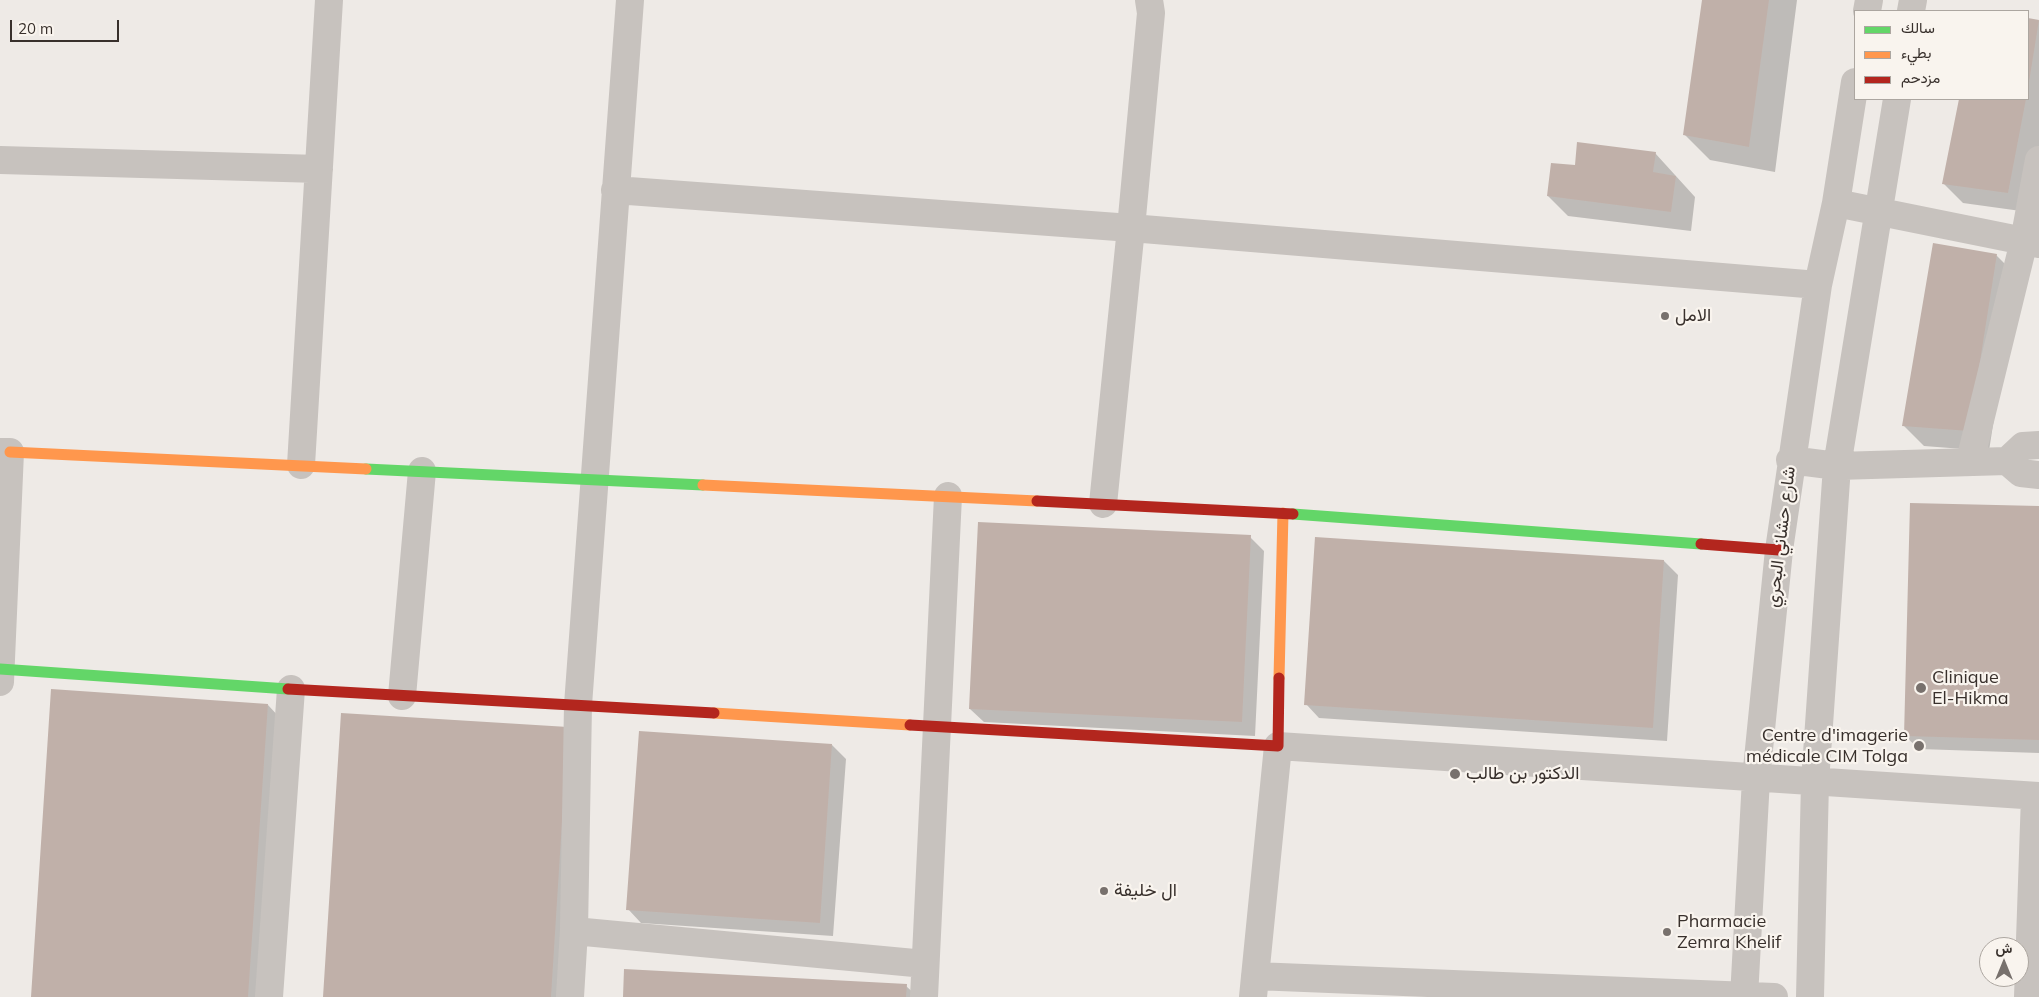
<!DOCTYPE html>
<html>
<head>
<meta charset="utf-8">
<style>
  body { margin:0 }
  #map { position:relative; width:2039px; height:997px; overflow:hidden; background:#eeeae6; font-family:Mulish,Vazirmatn,sans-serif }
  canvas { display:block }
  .legend { position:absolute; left:1854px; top:10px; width:175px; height:90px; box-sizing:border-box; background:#f9f4ee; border:1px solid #aca6a0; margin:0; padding:6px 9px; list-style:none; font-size:15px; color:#38302c }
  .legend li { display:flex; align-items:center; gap:10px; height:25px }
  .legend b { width:25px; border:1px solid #aca6a0 }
  .north { position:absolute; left:1979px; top:937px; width:50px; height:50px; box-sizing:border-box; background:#f9f4ee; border:1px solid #aca6a0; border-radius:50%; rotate:0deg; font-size:14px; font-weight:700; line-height:20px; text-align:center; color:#38302c }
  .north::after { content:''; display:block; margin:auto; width:18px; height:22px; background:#78716d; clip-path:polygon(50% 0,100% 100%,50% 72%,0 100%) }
  .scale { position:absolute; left:10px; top:20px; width:109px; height:22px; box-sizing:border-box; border:2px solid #38302c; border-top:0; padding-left:6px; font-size:15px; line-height:18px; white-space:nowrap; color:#38302c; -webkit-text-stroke:4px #f9f4ee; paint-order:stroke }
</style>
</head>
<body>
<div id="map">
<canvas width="2039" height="997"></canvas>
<ul class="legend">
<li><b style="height:6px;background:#63d668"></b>سالك</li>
<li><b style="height:6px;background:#ff974d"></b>بطيء</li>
<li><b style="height:6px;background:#b3261e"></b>مزدحم</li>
</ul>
<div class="north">ش</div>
<div class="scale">20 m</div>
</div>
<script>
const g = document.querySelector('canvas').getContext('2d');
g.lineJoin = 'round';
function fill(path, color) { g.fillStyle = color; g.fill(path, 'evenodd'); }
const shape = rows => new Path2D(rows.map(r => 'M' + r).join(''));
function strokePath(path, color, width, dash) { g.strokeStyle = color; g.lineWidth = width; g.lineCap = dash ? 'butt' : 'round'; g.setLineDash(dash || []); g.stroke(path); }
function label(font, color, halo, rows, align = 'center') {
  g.font = font + ' Mulish,Vazirmatn,sans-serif'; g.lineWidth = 4.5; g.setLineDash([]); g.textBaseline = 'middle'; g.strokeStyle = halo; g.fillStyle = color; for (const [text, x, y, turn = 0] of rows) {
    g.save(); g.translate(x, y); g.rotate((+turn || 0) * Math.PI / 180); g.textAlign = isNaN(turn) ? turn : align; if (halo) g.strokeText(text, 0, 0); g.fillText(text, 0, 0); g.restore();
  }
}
fill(shape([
  [1704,0,1797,0,1775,172,1710,160,1684,134],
  [2028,19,2039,21,2039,152,2028,212,1963,203,1943,183,1961,99,2028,99],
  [1655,153,1695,197,1691,231,1568,216,1548,196,1576,166],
  [1996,255,2016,275,1989,451,1924,446,1904,426],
  [2039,507,2039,753,1919,749,1905,736],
  [1250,537,1264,551,1255,736,984,722,970,709],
  [1664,561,1678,575,1667,741,1319,718,1306,704],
  [268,705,281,719,262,997,32,997],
  [581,742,565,997,324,997],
  [832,745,846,759,833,936,641,923,628,909],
  [906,986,918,997,624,997]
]), '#0003');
fill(shape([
  [1702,0,1769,0,1749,147,1683,135],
  [2028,18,2039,20,2029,82,2028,82],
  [1959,99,2026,99,2008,193,1942,184],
  [1577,142,1656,152,1653,172,1676,176,1671,212,1547,196,1551,163,1575,165],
  [1933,243,1997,254,1969,431,1902,426],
  [1910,503,2039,506,2039,740,1904,736],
  [978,522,1251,535,1242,722,969,709],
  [1315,537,1664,560,1653,728,1304,705],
  [51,689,268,704,248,997,31,997],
  [341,713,568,727,551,997,323,997],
  [639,731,832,744,820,923,626,910],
  [624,969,907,984,906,997,623,997]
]), '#c0b0a9');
strokePath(shape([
  [1867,11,1869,0],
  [1911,11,1913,0],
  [0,160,319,169],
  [615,190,1131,228,1818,285],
  [1836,203,2039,244],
  [0,452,10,452,0,682],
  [1790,460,1837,466,2007,461,2021,473,2039,475],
  [1970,461,2024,241,2039,160],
  [2007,461,2023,446,2039,445],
  [301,465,329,0],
  [1103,504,1131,228,1151,13,1149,0],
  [402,696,422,471],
  [574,931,925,964],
  [1255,976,1774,997],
  [269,997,291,689],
  [570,997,574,931,578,705,630,0],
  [924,997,948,496],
  [1253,997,1278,746,2039,796],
  [1744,997,1756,779,1779,550,1818,285,1836,203,1855,82],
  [1810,997,1815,782,1837,466,1897,99],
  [2028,997,2035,796]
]), '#c7c2be', 28);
strokePath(shape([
  [366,469,703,485],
  [1293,514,1701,544],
  [0,669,288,689]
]), '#63d668', 11);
strokePath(shape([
  [10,452,366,469],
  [703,485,1037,501],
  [1279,678,1283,513],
  [714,713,910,725]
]), '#ff974d', 11);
strokePath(shape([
  [1037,501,1293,514],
  [1701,544,1779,550],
  [288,689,714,713],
  [910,725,1278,746,1279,678]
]), '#b3261e', 11);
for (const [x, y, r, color] of [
  [1665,316,5,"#78716d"],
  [1921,688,6,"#78716d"],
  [1919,746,6,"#78716d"],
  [1455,774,6,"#78716d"],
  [1104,891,5,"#78716d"],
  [1667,932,5,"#78716d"]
]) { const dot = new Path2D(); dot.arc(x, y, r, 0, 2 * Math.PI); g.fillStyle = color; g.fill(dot); strokePath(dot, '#f9f4ee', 2); }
label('18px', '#38302c', '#f9f4ee', [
  ["الامل",1675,316],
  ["Clinique",1932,678],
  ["El-Hikma",1932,699],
  ["Centre d'imagerie",1908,736,"right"],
  ["médicale CIM Tolga",1908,757,"right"],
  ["الدكتور بن طالب",1466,774],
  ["ال خليفة",1114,891],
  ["Pharmacie",1677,922],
  ["Zemra Khelif",1677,943]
], 'left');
label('18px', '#38302c', '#f9f4ee', [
  ["شارع حشاني البحري",1781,537,-83]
]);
</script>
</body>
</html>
